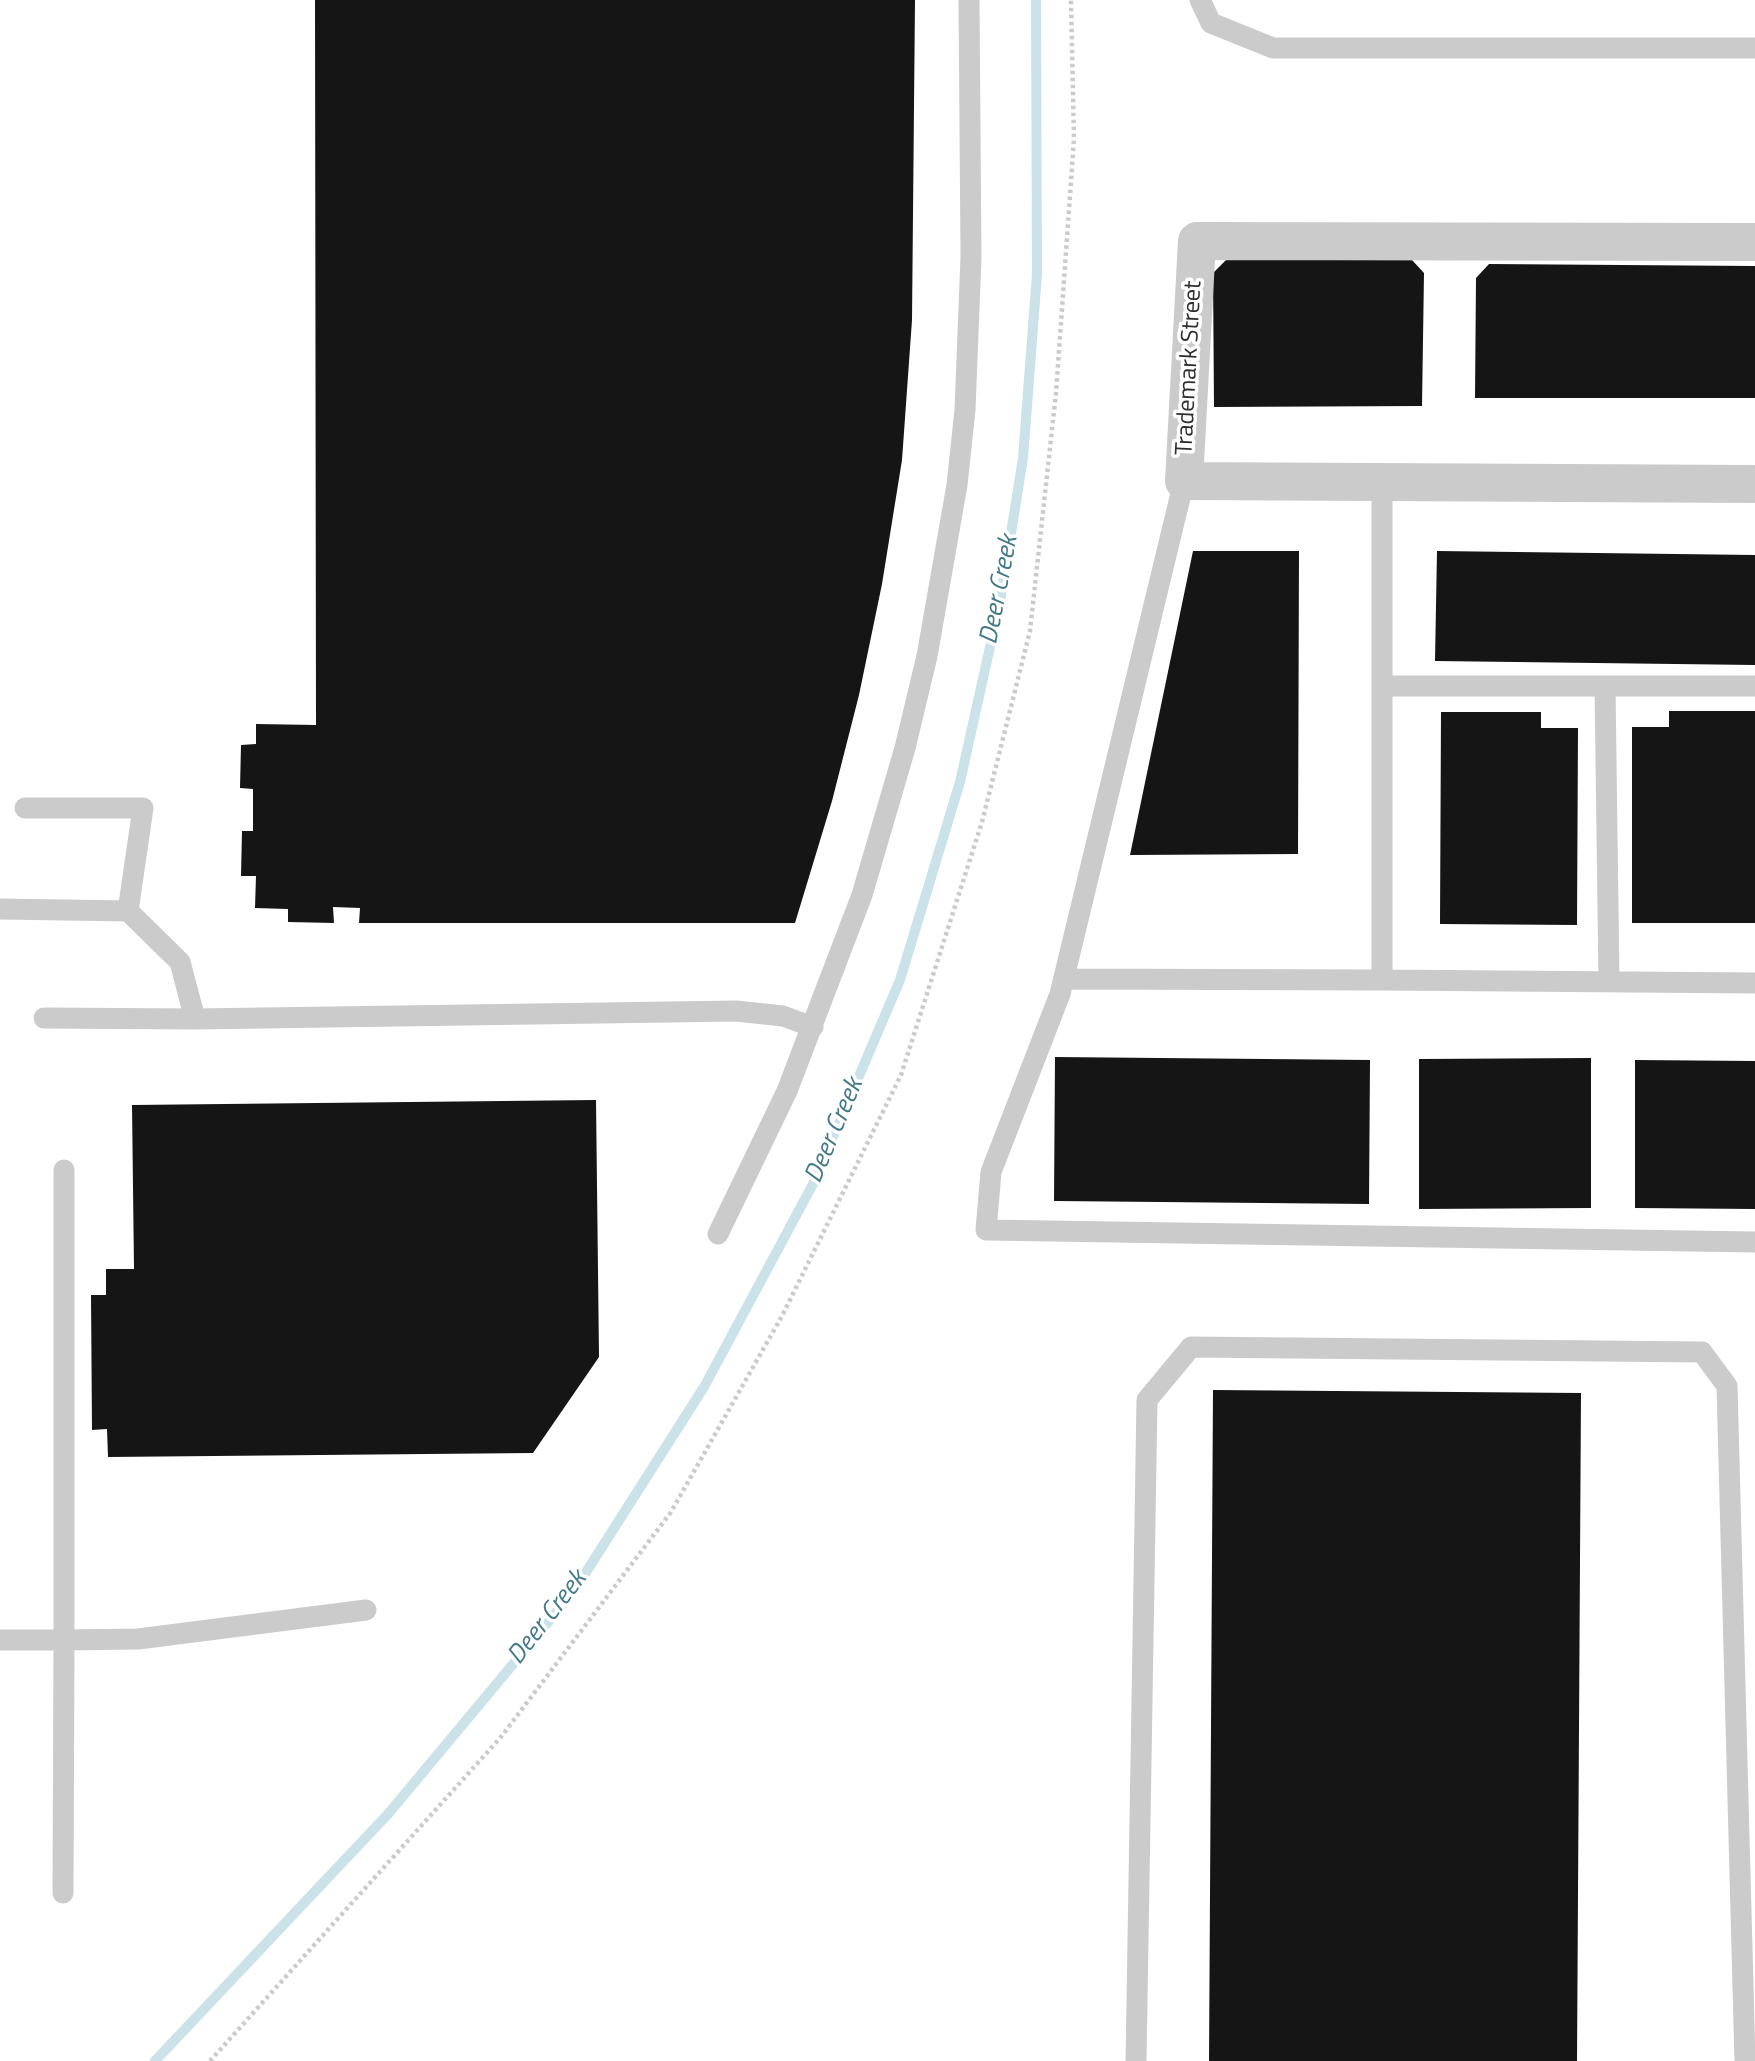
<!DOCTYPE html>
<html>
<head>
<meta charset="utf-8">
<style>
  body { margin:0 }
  canvas { display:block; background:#fff }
</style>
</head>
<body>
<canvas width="1755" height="2061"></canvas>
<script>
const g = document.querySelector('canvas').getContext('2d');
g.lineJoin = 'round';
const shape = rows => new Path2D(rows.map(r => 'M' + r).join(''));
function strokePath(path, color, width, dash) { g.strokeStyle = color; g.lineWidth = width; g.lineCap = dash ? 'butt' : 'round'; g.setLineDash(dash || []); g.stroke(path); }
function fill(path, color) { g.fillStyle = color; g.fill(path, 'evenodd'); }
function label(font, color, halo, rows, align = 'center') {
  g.font = font + ' "Titillium Web",sans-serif'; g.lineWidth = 7; g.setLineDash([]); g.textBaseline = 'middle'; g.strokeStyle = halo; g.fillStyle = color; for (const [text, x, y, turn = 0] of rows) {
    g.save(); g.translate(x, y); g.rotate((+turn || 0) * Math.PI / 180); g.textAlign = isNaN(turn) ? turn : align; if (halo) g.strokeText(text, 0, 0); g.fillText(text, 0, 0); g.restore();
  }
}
strokePath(shape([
  [155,2061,388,1814,574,1591,704,1387,813,1184,900,980,960,782,1000,602,1023,458,1037,274,1036,0]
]), '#cbe2e9', 10);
fill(shape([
  [315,0,915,0,912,320,902,460,882,584,859,695,832,801,795,923,359,923,360,908,333,907,334,923,288,922,288,909,255,908,256,876,241,876,242,831,253,831,253,789,240,788,241,745,256,744,256,724,316,725],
  [1226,260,1412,260,1424,273,1422,406,1214,407,1213,273],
  [1489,264,1755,266,1755,398,1475,398,1476,278],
  [1193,551,1299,551,1298,854,1130,855],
  [1437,551,1755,555,1755,665,1435,661],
  [1669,711,1755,711,1755,923,1632,923,1632,727,1669,727],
  [1441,712,1541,712,1541,728,1578,728,1577,925,1440,924],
  [1055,1057,1370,1060,1369,1204,1054,1201],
  [1591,1058,1591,1208,1419,1209,1419,1059],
  [1635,1060,1755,1061,1755,1209,1635,1208],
  [596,1100,599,1357,533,1453,108,1457,107,1429,92,1430,91,1295,106,1295,106,1269,134,1269,132,1105],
  [1213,1390,1581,1393,1577,2061,1209,2061]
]), '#151515');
strokePath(shape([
  [210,2061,501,1737,671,1512,782,1316,901,1075,982,822,1030,631,1056,393,1074,139,1071,0]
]), '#cbcbcb', 4.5, [3.5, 3.5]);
strokePath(shape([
  [1200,0,1211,23,1273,48,1755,48],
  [1184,481,1060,994,991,1172,986,1230,1755,1242],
  [1382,482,1382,980,1755,983],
  [1382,686,1755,686],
  [1605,686,1609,982],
  [25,808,143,808,128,911],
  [0,909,128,911,180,962,195,1019,736,1011,783,1016,813,1027],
  [1064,979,1382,980],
  [44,1018,195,1019],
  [64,1170,64,1640,138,1639,366,1610],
  [718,1234,787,1091,862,895,905,748,927,656,957,485,965,410,971,257,969,0],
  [0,1640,64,1640,63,1893],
  [1136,2061,1147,1400,1191,1347,1702,1352,1727,1386,1745,2061]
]), '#cbcbcb', 21);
strokePath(shape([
  [1755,242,1197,241,1184,481,1755,484]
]), '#cbcbcb', 38);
label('24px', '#2e2e2e', '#fff', [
  ["Trademark Street",1190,368,-87]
]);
label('italic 26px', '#437989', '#fff', [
  ["Deer Creek",1000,590,-79],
  ["Deer Creek",835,1131,-67],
  ["Deer Creek",548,1618,-52]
]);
</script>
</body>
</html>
